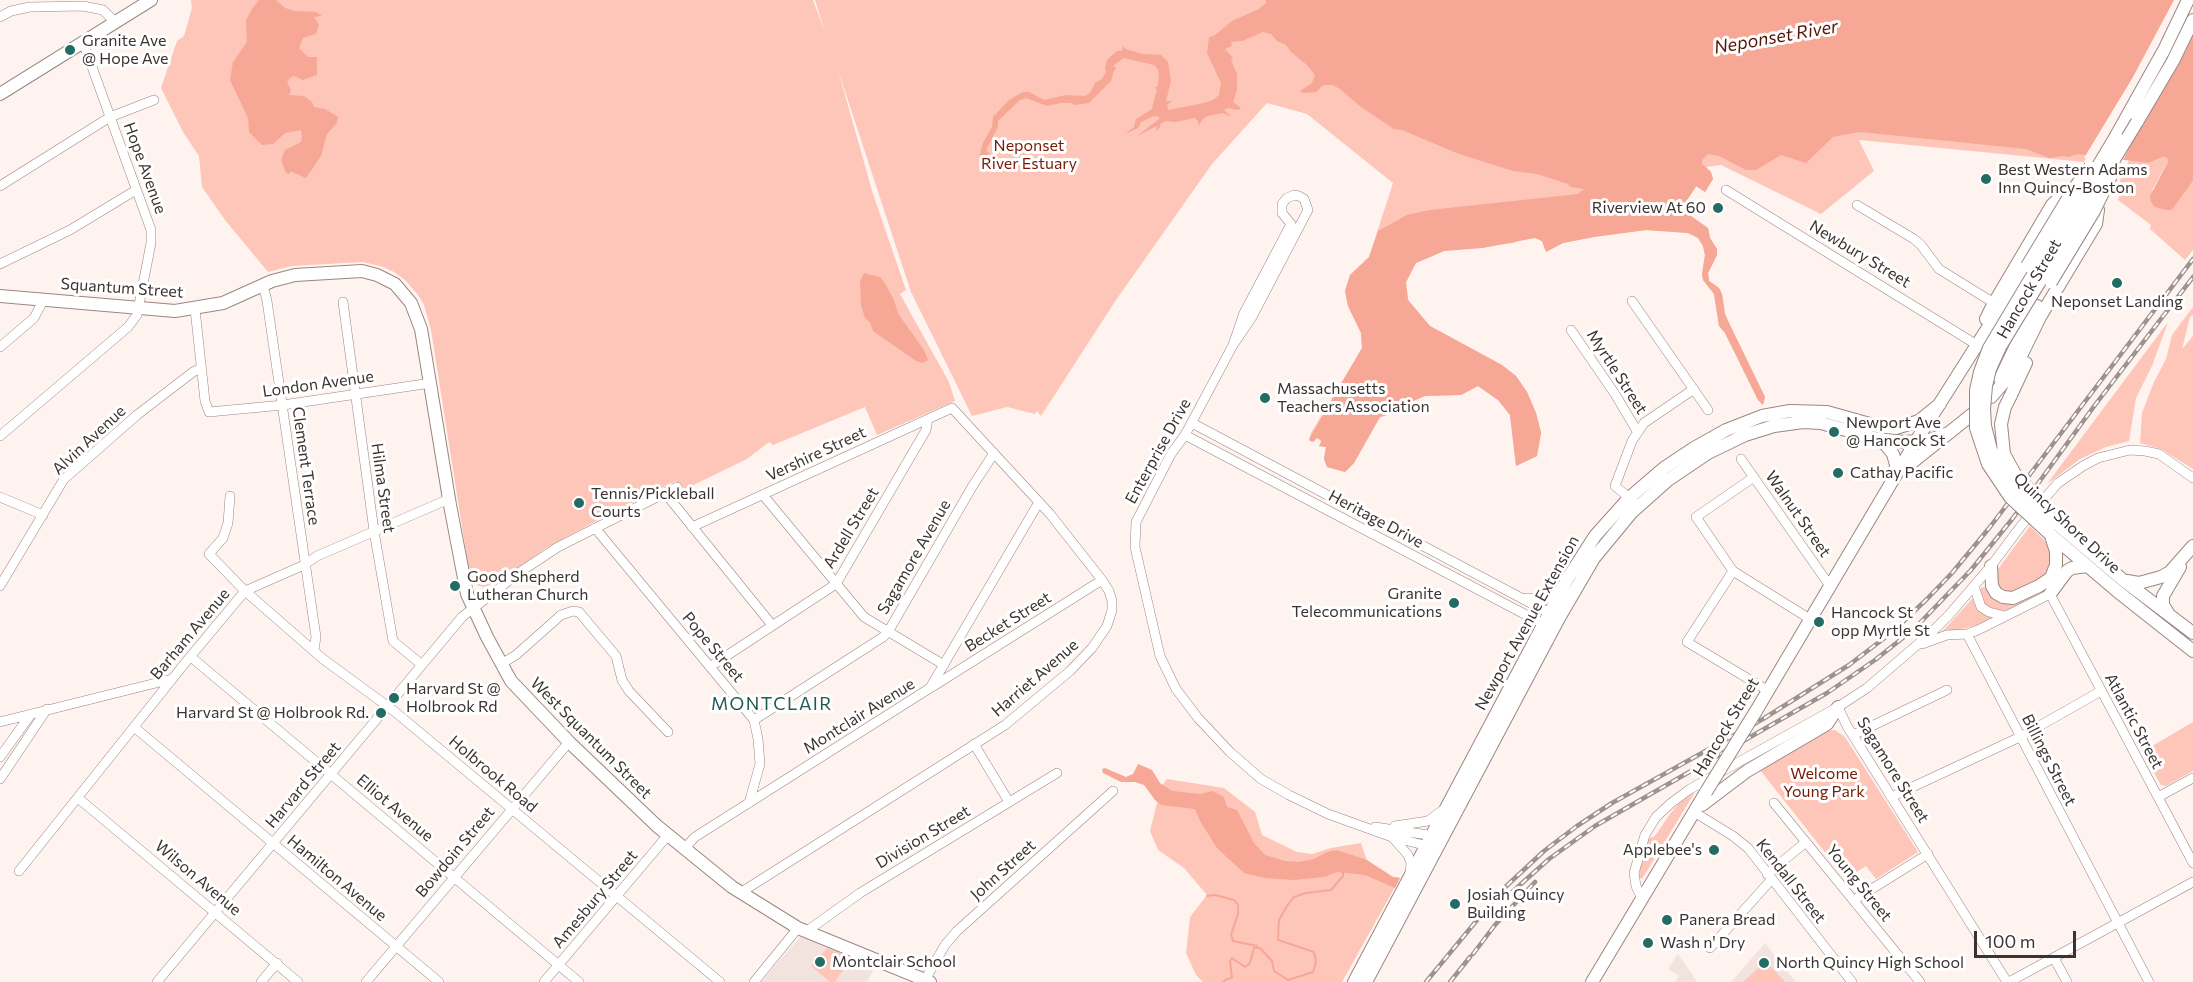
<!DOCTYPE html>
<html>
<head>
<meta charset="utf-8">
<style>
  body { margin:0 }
  #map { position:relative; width:2193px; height:982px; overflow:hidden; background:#fff3f0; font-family:Commissioner,sans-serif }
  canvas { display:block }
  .scale { position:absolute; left:1974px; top:931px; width:102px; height:27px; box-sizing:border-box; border:3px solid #3b3331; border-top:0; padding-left:8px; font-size:18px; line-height:21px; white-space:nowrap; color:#3b3331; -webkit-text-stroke:4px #fff; paint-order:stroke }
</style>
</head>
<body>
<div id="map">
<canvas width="2193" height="982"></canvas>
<div class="scale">100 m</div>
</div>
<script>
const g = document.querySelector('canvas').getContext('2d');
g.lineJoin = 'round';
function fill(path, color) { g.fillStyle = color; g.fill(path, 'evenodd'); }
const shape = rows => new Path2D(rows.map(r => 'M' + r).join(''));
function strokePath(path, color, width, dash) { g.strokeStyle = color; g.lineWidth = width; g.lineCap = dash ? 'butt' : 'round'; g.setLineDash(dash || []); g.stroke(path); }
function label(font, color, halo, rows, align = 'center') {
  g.font = font + ' Commissioner,sans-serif'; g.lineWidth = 6; g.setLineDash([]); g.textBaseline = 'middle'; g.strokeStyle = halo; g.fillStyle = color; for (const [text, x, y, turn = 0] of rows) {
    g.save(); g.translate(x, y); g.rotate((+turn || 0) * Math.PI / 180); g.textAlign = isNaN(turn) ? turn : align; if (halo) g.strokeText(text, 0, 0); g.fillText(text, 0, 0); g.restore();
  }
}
fill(shape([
  [800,937,803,938,875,967,867,982,761,982],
  [1765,943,1796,982,1731,982],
  [1678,954,1694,977,1697,982,1675,982,1679,976,1668,969]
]), '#f3e3df');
fill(shape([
  [191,0,813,0,825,32,815,0,2171,0,2084,162,1859,140,1874,171,1821,214,1721,165,1706,167,1711,172,1713,179,1705,192,1697,186,1681,209,1708,228,1710,238,1717,249,1717,255,1708,273,1709,281,1719,288,1722,294,1725,314,1730,325,1765,397,1763,405,1758,400,1725,333,1719,326,1714,294,1703,280,1702,274,1705,255,1703,246,1698,238,1688,233,1646,230,1594,237,1563,243,1546,252,1542,241,1535,238,1523,238,1514,243,1444,251,1416,263,1406,282,1408,300,1416,310,1430,326,1502,365,1516,376,1527,392,1536,413,1541,433,1537,456,1516,466,1510,415,1498,400,1478,386,1461,395,1425,396,1404,405,1394,413,1380,417,1354,463,1345,472,1327,467,1324,459,1326,447,1319,446,1321,441,1317,438,1314,442,1309,441,1311,433,1362,348,1361,333,1348,306,1345,291,1350,275,1369,257,1393,183,1307,114,1267,103,1212,164,1116,300,1041,416,1037,411,1035,414,1007,407,972,416,911,292,838,70,873,194,906,290,900,294,949,382,955,401,877,435,865,407,773,445,769,442,747,459,681,491,676,481,596,521,546,548,495,584,483,587,474,584,470,577,431,330,424,305,418,295,405,280,394,272,383,267,363,262,292,266,268,272,225,220,202,187,199,156,183,132,161,88,177,41,184,36,192,8],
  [2163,157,2167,158,2168,162,2152,190,2166,210,2172,210,2193,181,2193,250,2185,260,2150,229,2151,225,2118,200,2121,192,2117,188,2129,160,2148,163],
  [2193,307,2193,315,2190,317,2182,349,2193,336,2193,469,2161,449,2140,443,2142,413,2154,382,2166,359,2172,335],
  [2168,322,2152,366,2136,398,2129,441,2106,447,2080,459,2047,484],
  [2030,526,2049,545,2053,559,2047,576,2011,594,1998,590,1995,573],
  [1982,587,1988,588,1993,596,2042,589,2044,591,2009,610,1993,611,1982,603,1978,592],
  [1973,598,1976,606,1993,618,1977,625,1939,635],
  [2193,722,2193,771,2166,786,2161,785,2142,752],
  [1835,730,1845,737,1918,852,1876,879,1866,866,1846,879,1760,770,1826,731],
  [1167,779,1224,788,1255,812,1262,835,1297,852,1312,854,1331,848,1361,843,1367,861,1393,877,1400,878,1342,982,1203,982,1196,975,1186,953,1190,917,1207,895,1184,868,1158,850,1150,831,1161,787],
  [1695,792,1642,879,1639,877,1640,868,1647,839,1655,836,1670,814,1678,804],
  [827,948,851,958,835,982,830,982,811,966],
  [1766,961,1785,982,1743,982]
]), '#fdc6b8');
fill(shape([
  [259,0,276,0,285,8,295,11,316,12,322,16,314,17,319,25,316,34,303,38,299,48,308,57,317,57,317,75,303,80,294,76,290,78,287,82,291,90,289,95,304,96,312,102,314,107,325,109,338,117,337,123,327,134,321,156,306,178,290,171,290,174,286,173,281,160,285,150,301,142,302,137,301,130,285,133,273,144,262,145,249,132,248,118,230,80,233,62,247,42,246,20,252,9],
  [1266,0,2193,0,2193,181,2172,210,2166,210,2155,207,2151,202,2150,196,2168,162,2167,158,2163,157,2148,163,2078,154,2068,157,2063,156,2049,158,2026,149,1860,132,1833,137,1806,163,1781,155,1756,170,1746,170,1719,156,1708,154,1702,160,1702,164,1711,172,1713,179,1705,192,1696,186,1681,209,1708,228,1710,238,1717,249,1717,255,1708,273,1709,281,1719,288,1722,294,1725,314,1730,325,1765,397,1763,405,1758,400,1725,333,1719,326,1714,294,1703,280,1702,274,1705,255,1703,246,1698,238,1688,233,1646,230,1594,237,1563,243,1546,252,1542,241,1535,238,1483,248,1444,251,1416,263,1406,282,1408,300,1430,326,1502,365,1516,376,1527,392,1536,413,1541,433,1537,456,1516,466,1510,415,1498,400,1478,386,1461,395,1425,396,1404,405,1394,413,1380,417,1354,463,1345,472,1327,467,1324,459,1326,447,1319,446,1322,441,1317,438,1312,442,1309,439,1362,348,1361,333,1348,306,1345,291,1350,275,1369,257,1378,231,1407,215,1430,210,1578,194,1584,189,1571,187,1568,184,1537,174,1513,171,1459,154,1402,130,1394,129,1361,107,1340,89,1333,85,1323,85,1316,92,1302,93,1300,91,1312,83,1315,75,1307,65,1291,52,1286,45,1277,41,1271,34,1263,32,1242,41,1231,42,1232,46,1225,49,1233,58,1231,60,1237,74,1237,90,1233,102,1241,108,1238,110,1228,108,1224,110,1232,117,1223,113,1208,116,1203,119,1198,126,1198,121,1195,118,1175,122,1166,121,1160,124,1161,126,1156,131,1157,126,1137,136,1159,119,1159,117,1154,116,1141,122,1138,128,1125,134,1134,127,1136,119,1152,109,1157,89,1154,88,1158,86,1159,76,1158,69,1154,65,1124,58,1114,65,1114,67,1117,68,1114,70,1111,81,1089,103,1075,105,1071,103,1061,103,1047,106,1026,98,1020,100,998,121,998,127,986,150,990,154,983,156,981,161,979,157,983,143,992,127,993,117,1009,100,1023,92,1029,92,1044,100,1066,95,1085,96,1090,93,1095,83,1102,79,1106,72,1105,68,1107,60,1117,51,1122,51,1123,45,1125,49,1143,54,1161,55,1168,62,1171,81,1166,101,1172,101,1167,105,1168,110,1204,103,1213,100,1219,95,1221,83,1207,53,1209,37,1214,36,1232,21,1259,9,1266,3],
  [864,273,880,277,884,282,893,298,899,315,924,350,928,360,923,363,916,361,873,331,870,322,865,318,861,305,860,281],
  [1138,764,1152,770,1160,783,1172,791,1200,794,1212,791,1224,797,1227,807,1237,810,1254,843,1265,855,1285,861,1299,862,1314,859,1327,852,1337,850,1367,860,1393,877,1400,878,1395,888,1365,875,1337,872,1324,877,1294,880,1265,878,1244,873,1217,848,1200,821,1195,809,1161,805,1155,800,1144,785,1135,782,1121,782,1103,773,1102,769,1105,768,1126,777,1133,774]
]), '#f6a795');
fill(shape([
  [2174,0,2193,0,2193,27,2122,162,2084,158,2133,77]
]), '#fff3f0');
strokePath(shape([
  [1207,896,1215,895,1234,900,1238,905,1238,914,1231,935,1233,941,1257,946],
  [1223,982,1227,979,1232,978,1230,961,1232,958,1245,967,1250,963,1254,948,1260,948,1272,961,1274,971,1288,980,1313,972,1316,962,1314,952,1278,940,1279,920,1287,906,1294,897,1306,893,1331,890,1343,876,1343,870]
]), '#f6a795', 2);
const minor = shape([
  [0,17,11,11,30,7,83,6,103,10,115,22],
  [0,186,110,117,154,100],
  [1726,190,1977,345],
  [1857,205,1914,239,1921,245,1939,269,1994,303],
  [0,264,70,230,136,190],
  [263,285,267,301,316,637,314,650],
  [1632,301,1708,410],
  [343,302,374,531,393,641,422,665],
  [195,309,205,401,209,412,283,405,431,383],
  [1571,330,1615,394,1637,431],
  [1233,345,1244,313,1291,224,1282,213,1282,204,1287,198,1294,195,1299,196,1304,199,1308,210,1252,317,1233,345,1185,435,1171,454,1136,522,1135,547,1160,656,1176,689,1198,718,1230,752,1261,779,1289,795,1328,814,1392,837,1432,847],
  [0,347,34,318,44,299],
  [1192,423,1555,616],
  [1185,435,1549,627],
  [0,436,128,327,137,315,151,243,151,230,83,42],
  [1741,459,1830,586],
  [1754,477,1696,517,1733,571,1810,619],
  [665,493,772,625],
  [763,495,864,617,944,665],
  [230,496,228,523,223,538,209,554,245,591,323,659,394,711,720,982],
  [0,497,43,515],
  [1633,501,1615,486,1632,441,1644,423,1694,389],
  [692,527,952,408,1050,514,1102,580,1109,591,1112,601,1112,610,1107,626,1092,648,1070,671,1005,725,740,893],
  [595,528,754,720,758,739,760,764,749,803],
  [1733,571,1687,642,1767,690],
  [0,586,64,479,137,415,193,372,201,368],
  [1974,586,1981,607,1989,612,2005,616],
  [1526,598,1546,599,1560,590],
  [1967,634,2149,982],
  [1922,644,1947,635,1967,634,1978,630,2050,594,2193,863],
  [191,657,579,982],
  [501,664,516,655,561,615,573,611,579,612,616,656,622,680,629,691,668,732],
  [711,666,836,584,926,430,928,419],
  [932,687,1102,580],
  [1838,707,1847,726,2007,982],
  [754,720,883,637,888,632,972,487,994,453],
  [0,722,172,679],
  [134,727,439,982],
  [1853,735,1947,690],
  [974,744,1009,802],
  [0,757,31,714],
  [0,779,47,709],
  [1891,797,2020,737,2101,691],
  [2158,797,2193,778],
  [78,798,298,982],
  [1774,803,1920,982],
  [1694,812,1733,836,1748,848,1852,982],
  [1395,826,1428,821,1443,810],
  [1375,827,1435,836],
  [1394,839,1408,855,1411,863,1410,873],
  [684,849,695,837,930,688,1039,502],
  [19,871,185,663,245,591,304,565,317,556,449,499],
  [1767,874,1806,842],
  [1642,899,1636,886,1634,873,1645,835,1656,817,1671,803,1690,789,1838,707,1867,688,1931,633,1949,615,1991,566,2021,526,2058,483,2083,466,2098,458,2130,450,2145,451,2159,454,2193,478],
  [1854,900,1928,854],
  [807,931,860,893,1057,773],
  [1710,948,1771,880],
  [2054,958,2067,982],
  [925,980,945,945,957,931,1113,791],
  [157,982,462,617,520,572,558,547,677,487],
  [261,982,277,963],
  [366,982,569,742],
  [544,982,668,835],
  [754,982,798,928],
  [2009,982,2193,882]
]);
const major = shape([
  [0,94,151,0],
  [2137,122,2173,61,2193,20],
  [2116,136,2164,50,2188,0],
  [0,296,175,311,223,303,272,281,295,275,362,271,377,275,395,284,411,303,421,329,450,505,467,594,487,637,511,681,569,742,657,826,732,887,798,928,930,982],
  [1986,319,1994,303,2052,205,2064,194,2068,191,2077,192],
  [2000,379,2020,337,2037,306],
  [2011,395,2026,363],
  [1991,397,2013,372,2040,317,2096,224,2098,210,2095,201],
  [1877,440,1885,444,1893,454,1896,465,1896,475],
  [1905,468,1980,408],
  [2057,524,2123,580,2193,633],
  [2050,534,2117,591,2193,651],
  [1991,566,1992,586,1996,593,2003,597,2013,598,2039,586,2051,578,2056,565,2056,551,2051,536],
  [2127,581,2139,583,2161,577,2170,572,2193,546],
  [2050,594,2067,571,2072,568,2087,566],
  [2168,613,2163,605,2163,596,2180,567],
  [1756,711,1916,441,2027,266],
  [1702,805,1747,771,1827,724,1838,707],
  [1354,982,1568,578,1595,536,1629,498,1664,468,1694,448,1726,430,1762,416,1790,411,1827,412,1877,426,1896,428,1919,421,1940,404],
  [1366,982,1559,618,1594,558,1632,512,1668,480,1708,453,1745,435,1774,426,1803,422,1821,423,1878,439,1904,442,1930,440,1949,433],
  [1592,982,1706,792]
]);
strokePath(minor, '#998783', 10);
strokePath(major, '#998783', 14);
strokePath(minor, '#fff', 9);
strokePath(major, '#fff', 12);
const rail = shape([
  [1511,893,1549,859,1595,826,1827,693,1875,660,1914,629,1971,570,2013,518,2095,405,2193,277],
  [1473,954,1495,925,1535,882],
  [1426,982,1501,891,1544,851,1577,826,1612,803,1763,719,1849,665,1891,633,1927,599,1952,573,1990,527,2193,259],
  [1450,982,1470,957]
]);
strokePath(rail, '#9c928f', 4.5);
strokePath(rail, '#fff', 2, [7]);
const majorBridge = shape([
  [2027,266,2073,190,2090,167],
  [2051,282,2094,211,2111,176],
  [2011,395,2005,407,2001,424,2004,454,2015,474,2042,504],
  [2057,524,2017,491,1999,466,1991,450,1985,426,1984,409,1986,386,1990,369,2000,347,2137,122],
  [2050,534,2010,497,1988,464,1976,428,1976,390,1980,372,1989,348,2116,136],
  [1706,792,1756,711]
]);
strokePath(majorBridge, '#998783', 14, []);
strokePath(majorBridge, '#fff', 12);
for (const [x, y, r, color] of [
  [70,50,6,"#236c63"],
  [1986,179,6,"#236c63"],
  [1718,208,6,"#236c63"],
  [2117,283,6,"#236c63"],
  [1265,398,6,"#236c63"],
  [1834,432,6,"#236c63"],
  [1838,473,6,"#236c63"],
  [579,503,6,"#236c63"],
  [455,586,6,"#236c63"],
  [1454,603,6,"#236c63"],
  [1819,622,6,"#236c63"],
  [394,698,6,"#236c63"],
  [381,713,6,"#236c63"],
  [1714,850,6,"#236c63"],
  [1455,904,6,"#236c63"],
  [1667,920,6,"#236c63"],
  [1648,943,6,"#236c63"],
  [820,962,6,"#236c63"],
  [1764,963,6,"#236c63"]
]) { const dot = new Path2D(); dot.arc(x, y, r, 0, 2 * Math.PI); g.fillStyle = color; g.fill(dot); strokePath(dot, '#fff', 2); }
label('16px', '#3b3331', '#fff', [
  ["Granite Ave",82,41],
  ["@ Hope Ave",82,59],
  ["Best Western Adams",1998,170],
  ["Inn Quincy-Boston",1998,188],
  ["Riverview At 60",1706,208,"right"],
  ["Neponset Landing",2117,302,"center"],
  ["Massachusetts",1277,389],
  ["Teachers Association",1277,407],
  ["Newport Ave",1846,423],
  ["@ Hancock St",1846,441],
  ["Cathay Pacific",1850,473],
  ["Tennis/Pickleball",591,494],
  ["Courts",591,512],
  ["Good Shepherd",467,577],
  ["Lutheran Church",467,595],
  ["Granite",1442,594,"right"],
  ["Telecommunications",1442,612,"right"],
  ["Hancock St",1831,613],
  ["opp Myrtle St",1831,631],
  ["Harvard St @",406,689],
  ["Holbrook Rd",406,707],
  ["Harvard St @ Holbrook Rd.",369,713,"right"],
  ["Applebee's",1702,850,"right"],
  ["Josiah Quincy",1467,895],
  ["Building",1467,913],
  ["Panera Bread",1679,920],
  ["Wash n' Dry",1660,943],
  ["Montclair School",832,962],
  ["North Quincy High School",1776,963]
], 'left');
label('16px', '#751b07', '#fff', [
  ["Neponset",1029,146],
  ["River Estuary",1029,164],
  ["Welcome",1824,774],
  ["Young Park",1824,792]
]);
label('16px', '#3b3331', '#fff', [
  ["Hope Avenue",145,168,70],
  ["Newbury Street",1860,254,31],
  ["Squantum Street",122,288,4],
  ["Hancock Street",2029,289,-60],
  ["Myrtle Street",1617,372,57],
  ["London Avenue",318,384,-8],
  ["Alvin Avenue",89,440,-43],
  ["Enterprise Drive",1158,451,-61],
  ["Vershire Street",816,454,-25],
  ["Clement Terrace",306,466,82],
  ["Hilma Street",383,488,82],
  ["Walnut Street",1798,514,55],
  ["Heritage Drive",1376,519,28],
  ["Quincy Shore Drive",2067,523,43],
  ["Ardell Street",851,528,-59],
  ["Sagamore Avenue",914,557,-60],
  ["Becket Street",1008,622,-32],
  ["Newport Avenue Extension",1527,623,-61],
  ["Barham Avenue",190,634,-50],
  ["Pope Street",713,647,50],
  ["Harriet Avenue",1035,678,-41],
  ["Montclair Avenue",859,716,-32],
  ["Atlantic Street",2134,721,62],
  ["Hancock Street",1726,727,-59],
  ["West Squantum Street",591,738,45],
  ["Billings Street",2049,760,63],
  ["Sagamore Street",1893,770,58],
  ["Holbrook Road",493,774,40],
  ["Harvard Street",303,785,-50],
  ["Elliot Avenue",395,808,40],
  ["Division Street",923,837,-31],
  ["Bowdoin Street",455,852,-50],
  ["John Street",1003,870,-42],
  ["Wilson Avenue",198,878,40],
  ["Hamilton Avenue",337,878,40],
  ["Kendall Street",1791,881,52],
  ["Young Street",1859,883,51],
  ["Amesbury Street",595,899,-50]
]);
label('italic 18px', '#581406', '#fff', [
  ["Neponset River",1776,37,-10]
]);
g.letterSpacing = '1.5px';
label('18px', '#225b53', '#fff', [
  ["MONTCLAIR",772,704]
]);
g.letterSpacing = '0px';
</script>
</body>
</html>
